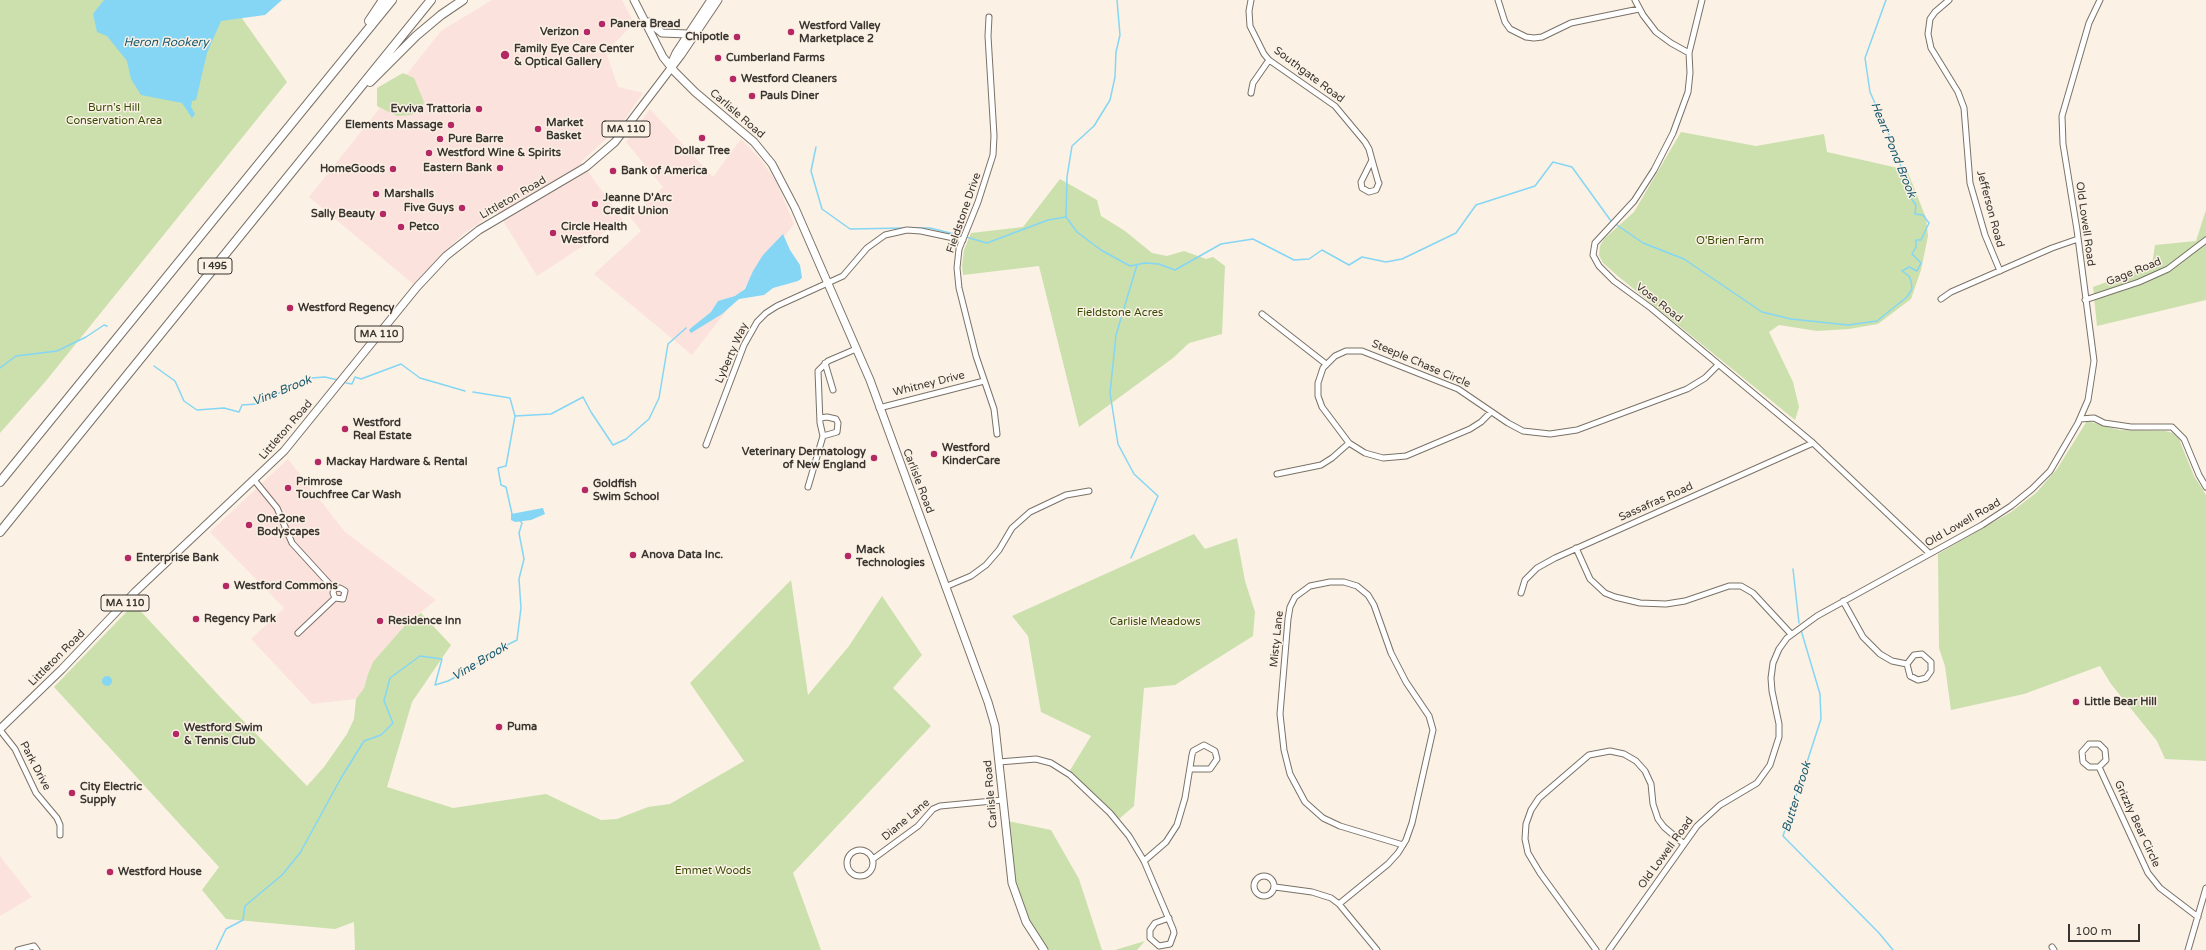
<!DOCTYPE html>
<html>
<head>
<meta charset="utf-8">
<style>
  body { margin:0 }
  #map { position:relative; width:2206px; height:950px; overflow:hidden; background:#fbf1e5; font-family:"Varela Round",sans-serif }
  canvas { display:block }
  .scale { position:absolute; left:2068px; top:924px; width:72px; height:18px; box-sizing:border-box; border:2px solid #393530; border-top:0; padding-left:5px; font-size:12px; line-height:14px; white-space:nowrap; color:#393530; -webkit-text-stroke:3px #fbf1e5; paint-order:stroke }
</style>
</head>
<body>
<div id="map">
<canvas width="2206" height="950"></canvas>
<div class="scale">100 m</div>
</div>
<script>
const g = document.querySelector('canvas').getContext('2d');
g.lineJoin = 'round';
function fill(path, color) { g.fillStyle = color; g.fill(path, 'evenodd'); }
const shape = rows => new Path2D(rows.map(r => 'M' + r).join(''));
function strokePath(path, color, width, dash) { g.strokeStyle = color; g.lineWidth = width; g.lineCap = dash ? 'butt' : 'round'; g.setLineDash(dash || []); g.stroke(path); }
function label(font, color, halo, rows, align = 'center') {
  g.font = font + ' "Varela Round",sans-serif'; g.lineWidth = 3; g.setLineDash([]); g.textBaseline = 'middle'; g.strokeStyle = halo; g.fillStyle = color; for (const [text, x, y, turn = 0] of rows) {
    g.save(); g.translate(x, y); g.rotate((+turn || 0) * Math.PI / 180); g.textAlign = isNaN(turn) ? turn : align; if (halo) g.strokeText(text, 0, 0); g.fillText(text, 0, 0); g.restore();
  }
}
fill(shape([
  [492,0,622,0,634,23,608,50,610,54,607,55,618,87,643,93,620,126,581,162,623,220,537,276,497,211,463,234,413,284,309,197,441,31],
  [650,109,713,177,741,139,761,160,776,181,794,224,692,355,594,274,641,231,630,217,663,187,626,142],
  [288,459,345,532,436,600,408,622,368,674,364,688,356,699,312,704,251,639,284,608,210,532],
  [0,856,32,897,0,916]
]), '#fce2dc');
fill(shape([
  [0,0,229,0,287,82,45,382,0,433],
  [403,73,414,78,424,102,421,110,411,115,397,116,377,106,377,88],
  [1681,132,1756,146,1824,134,1827,152,1907,170,1926,218,1928,236,1921,270,1911,299,1878,324,1849,329,1817,331,1779,325,1769,332,1793,382,1799,407,1795,420,1619,277,1603,263,1599,255,1600,246,1604,239,1634,212],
  [1060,179,1097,200,1101,216,1125,231,1152,253,1167,256,1184,251,1206,259,1213,257,1225,266,1222,334,1189,343,1173,358,1079,427,1039,266,963,275,962,266,964,250,971,233,1023,227],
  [2206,210,2206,300,2097,326,2093,287,2152,265,2155,245,2196,241],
  [2087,421,2119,430,2165,431,2173,433,2179,439,2194,476,2206,495,2206,761,2165,759,2157,741,2111,684,2100,666,2024,694,1951,710,1945,666,1939,648,1938,554,2011,512,2036,493,2057,469],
  [1194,534,1205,549,1237,538,1245,581,1255,612,1253,636,1175,685,1144,688,1134,806,1119,819,1069,772,1091,736,1041,712,1028,636,1012,616],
  [791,580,808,695,849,646,882,596,922,655,893,688,931,726,793,873,821,950,355,950,354,922,335,929,226,919,202,890,219,867,54,687,134,604,223,700,307,786,324,767,347,734,354,719,356,699,364,688,368,674,373,662,408,622,421,613,451,645,412,702,387,787,453,808,546,794,601,820,617,819,648,807,670,804,744,761,690,683],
  [1003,820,1051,830,1079,879,1102,950,1046,950,1019,906],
  [1145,941,1137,950,1115,950]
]), '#cbe0ad');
fill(shape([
  [104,0,282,0,265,15,221,21,207,53,196,100,192,101,191,107,195,114,192,118,182,103,141,95,131,79,127,61,107,36,97,32,93,14],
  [783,234,790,250,800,265,802,278,798,281,773,288,764,295,739,299,722,314,691,333,689,330,691,328,711,312,718,301,735,296,745,289,753,271,763,255],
  [543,508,545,514,531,520,515,522,511,520,511,514],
  '102 681a5 5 0 1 1 10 0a5 5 0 1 1-10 0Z'
]), '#84d6f4');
strokePath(shape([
  [1117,0,1120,35,1116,52,1115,77,1110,100,1094,126,1072,146,1067,177,1066,217,1077,232,1101,250,1130,266,1145,263,1159,264,1175,270,1221,244,1253,239,1294,260,1309,259,1322,250,1349,265,1362,257,1386,262,1402,259,1456,233,1476,205,1535,186,1553,162,1572,167,1611,221],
  [816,147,811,171,822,209,850,229,905,228],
  [1617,225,1643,243,1684,259,1762,312,1791,319,1848,325,1877,321,1907,297,1912,289,1911,281,1909,276,1902,271,1909,267,1917,271,1921,263,1912,254,1916,247,1916,240,1921,240,1929,223,1923,215,1915,214,1916,205,1910,197,1908,187,1894,146,1870,92,1865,58,1886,0],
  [913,228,930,228,962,236],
  [966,237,987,243,1048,220,1066,217],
  [154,366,175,381,184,401,197,410,224,408,239,412,242,405,256,404,311,378,325,377,338,380],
  [0,368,16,356,57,351,86,337,104,325,107,326],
  [346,383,352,384,355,377,361,379,401,364,420,378,465,391],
  [473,392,510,398,515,416,506,466,498,468,501,485,506,487,512,514],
  [515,416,551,414,583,397,591,412,613,445,626,439,649,419,659,398,668,344,686,328],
  [1131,558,1158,496,1134,474,1118,444,1110,393,1116,335,1137,265],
  [1793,569,1799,623],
  [1801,630,1820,694,1821,719,1783,836,1879,933,1893,950],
  [216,950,226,929,243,920,245,906,282,875,300,853,341,778,364,741,381,735,393,723,384,701,390,678,420,656,442,659,435,685,448,681,467,671,493,652,517,640,521,608,519,579,524,559,519,533,522,523,520,521]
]), '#84d6f4', 1.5);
const minor = shape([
  [1251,0,1249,11,1250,26,1264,54,1269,60,1335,106,1365,142,1369,149,1372,160,1378,181,1379,183,1376,190,1369,192,1362,188,1361,182,1372,160],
  [1498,0,1505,22,1510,29,1526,37,1534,38,1542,37,1571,23,1639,9],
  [1635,0,1643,15,1656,32,1671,43,1689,53],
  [1702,0,1689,53,1690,73,1688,92,1673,133,1654,170,1634,201,1595,243,1593,255,1599,266,1614,281,1651,308,1813,443,1929,553],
  [1949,0,1935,12,1930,19,1928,34,1931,48,1958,92,1964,108,1970,183,1985,235,2000,271],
  [989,17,988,36,994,136,993,155,978,202,959,249,957,268,959,288,976,356,994,409,997,434],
  [1251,93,1253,83,1269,60],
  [1941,299,1951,292,2052,248,2078,239],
  [2085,300,2139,282,2168,269,2206,240],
  [1262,314,1326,364],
  [825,363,833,390],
  [879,408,984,381],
  [1491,412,1481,422,1470,429,1406,456,1383,458,1365,453,1349,443,1322,407,1318,396,1318,383,1323,368,1335,356,1346,351,1362,351,1458,389,1508,423,1523,431,1550,434,1577,430,1687,389,1705,378,1718,365],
  [820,418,827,417,836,419,838,423,837,432,823,436],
  [2080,419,2094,418,2104,423,2131,427,2172,427,2184,439,2199,475,2206,487],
  [706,445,744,345,757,322,766,313,777,306,843,276,867,248,885,235,907,230,921,231,963,240],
  [1277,474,1321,465,1332,458,1349,443],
  [255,481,277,508,292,543,334,589,340,588,345,591,343,599,335,598,333,593,334,589],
  [808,487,823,436,820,423,818,371,828,361,856,349],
  [1576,548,1590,579,1605,593,1615,597,1640,603,1666,604,1685,601,1729,586,1741,586,1753,593,1791,634],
  [945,587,971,576,986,565,999,550,1012,528,1030,512,1066,495,1089,491],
  [1521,593,1525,580,1537,568,1555,558,1813,443],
  [1843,601,1863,637,1880,654,1892,661,1907,664,1914,655,1922,654,1931,662,1931,671,1926,678,1918,680,1910,676,1907,664],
  [298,633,335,598],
  [0,730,15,749,36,793,57,818,60,825,60,835],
  [999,762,1036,759,1051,763,1070,775,1110,813,1129,836,1144,861,1173,929,1174,933,1170,944,1159,946,1150,938,1150,930,1155,923,1169,918],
  [2099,767,2089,767,2083,762,2082,752,2089,744,2099,744,2105,750,2106,760,2099,767,2148,873,2160,888,2198,917],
  '847 863a13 13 0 1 1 26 0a13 13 0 1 1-26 0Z',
  [873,859,918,826,933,809,940,806,1003,800],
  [1144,861,1166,842,1177,825,1185,798,1192,755,1193,751,1204,745,1215,751,1217,759,1210,769,1190,769],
  '1254 886a10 10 0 1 1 20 0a10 10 0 1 1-20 0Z',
  [1275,887,1312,892,1331,898,1339,904,1377,950],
  [1339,904,1388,864,1398,853,1403,845,1406,840,1412,823,1433,730,1429,716,1406,682,1391,653,1374,605,1368,595,1357,586,1344,582,1330,582,1310,586,1295,597,1290,607,1288,619,1280,714,1284,750,1290,774,1305,802,1323,818,1340,826,1403,845],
  [2052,947,2054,950],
  [18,950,34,946,37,950],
  [1596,950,1540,873,1528,853,1525,839,1526,824,1531,810,1539,798,1589,755,1610,751,1624,754,1636,761,1645,771,1651,784,1653,804,1658,819,1664,827,1684,844],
  [1609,950,1697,826,1720,805,1757,783,1770,765,1779,737,1779,724,1772,691,1771,678,1773,663,1779,649,1787,638,1817,616,1982,525,2011,506,2032,489,2050,471,2078,423,2088,400,2094,361,2077,230,2063,144,2062,116,2089,23,2100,0],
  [2188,950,2206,888]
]);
const major = shape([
  [634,0,663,57,675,72,695,92,754,142,772,164,795,208,870,380,988,702,995,726,1012,883,1026,922,1044,950],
  [649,22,662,33,688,34],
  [672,62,676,53,711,0],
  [0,729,62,669,135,592,284,451,417,287,446,256,479,230,586,167,615,142,681,55,718,0]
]);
const highway = shape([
  [369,21,383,0],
  [370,82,416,36,441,15,463,0],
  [0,482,392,0],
  [0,532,431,0]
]);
strokePath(minor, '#7a7267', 7);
strokePath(major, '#7a7267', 9);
strokePath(highway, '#7a7267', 10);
strokePath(minor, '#fff', 5);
strokePath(major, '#fff', 7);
strokePath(highway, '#fff', 8);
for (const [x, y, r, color] of [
  [602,24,4,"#b42964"],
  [587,32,4,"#b42964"],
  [791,32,4,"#b42964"],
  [737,37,4,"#b42964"],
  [505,55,5,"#b42964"],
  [718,58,4,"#b42964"],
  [733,79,4,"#b42964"],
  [752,96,4,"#b42964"],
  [479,109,4,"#b42964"],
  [451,125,4,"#b42964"],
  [538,129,4,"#b42964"],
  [702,138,4,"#b42964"],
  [440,139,4,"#b42964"],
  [429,153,4,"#b42964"],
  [500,168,4,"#b42964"],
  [393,169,4,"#b42964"],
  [613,171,4,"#b42964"],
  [376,194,4,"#b42964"],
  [595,204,4,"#b42964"],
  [462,208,4,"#b42964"],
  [383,214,4,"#b42964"],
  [401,227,4,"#b42964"],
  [553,233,4,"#b42964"],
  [290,308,4,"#b42964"],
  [345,429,4,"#b42964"],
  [934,454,4,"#b42964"],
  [874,458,4,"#b42964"],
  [318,462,4,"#b42964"],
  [288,488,4,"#b42964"],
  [585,490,4,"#b42964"],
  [249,525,4,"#b42964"],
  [633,555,4,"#b42964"],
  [848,556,4,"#b42964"],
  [128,558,4,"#b42964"],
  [226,586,4,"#b42964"],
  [196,619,4,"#b42964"],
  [380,621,4,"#b42964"],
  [2076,702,4,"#b42964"],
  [499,727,4,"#b42964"],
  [176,734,4,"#b42964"],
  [72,793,4,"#b42964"],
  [110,872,4,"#b42964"]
]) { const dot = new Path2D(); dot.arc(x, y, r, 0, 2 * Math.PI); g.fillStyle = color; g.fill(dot); strokePath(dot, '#fbf1e5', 1.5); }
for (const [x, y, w] of [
  [626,129,48],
  [215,266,34],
  [379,334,48],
  [125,603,48]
]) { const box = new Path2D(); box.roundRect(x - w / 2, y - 8, w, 16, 3); g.fillStyle = '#fbf1e5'; g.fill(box); strokePath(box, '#393530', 1); }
label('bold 10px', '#393530', null, [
  ["MA 110",626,129],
  ["I 495",215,266],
  ["MA 110",379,334],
  ["MA 110",125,603]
]);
label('bold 11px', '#393530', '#fbf1e5', [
  ["Panera Bread",610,24],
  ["Westford Valley",799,26],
  ["Marketplace 2",799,39],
  ["Verizon",579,32,"right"],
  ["Chipotle",729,37,"right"],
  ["Family Eye Care Center",514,49],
  ["& Optical Gallery",514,62],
  ["Cumberland Farms",726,58],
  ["Westford Cleaners",741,79],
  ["Pauls Diner",760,96],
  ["Evviva Trattoria",471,109,"right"],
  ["Market",546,123],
  ["Basket",546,136],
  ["Elements Massage",443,125,"right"],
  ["Pure Barre",448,139],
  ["Dollar Tree",702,151,"center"],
  ["Westford Wine & Spirits",437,153],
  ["Eastern Bank",492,168,"right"],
  ["HomeGoods",385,169,"right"],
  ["Bank of America",621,171],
  ["Marshalls",384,194],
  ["Jeanne D'Arc",603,198],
  ["Credit Union",603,211],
  ["Five Guys",454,208,"right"],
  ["Sally Beauty",375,214,"right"],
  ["Petco",409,227],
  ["Circle Health",561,227],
  ["Westford",561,240],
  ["Westford Regency",298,308],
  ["Westford",353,423],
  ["Real Estate",353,436],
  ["Westford",942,448],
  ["KinderCare",942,461],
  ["Veterinary Dermatology",866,452,"right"],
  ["of New England",866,465,"right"],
  ["Mackay Hardware & Rental",326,462],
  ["Primrose",296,482],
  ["Touchfree Car Wash",296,495],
  ["Goldfish",593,484],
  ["Swim School",593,497],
  ["One2one",257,519],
  ["Bodyscapes",257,532],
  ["Mack",856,550],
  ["Technologies",856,563],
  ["Anova Data Inc.",641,555],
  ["Enterprise Bank",136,558],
  ["Westford Commons",234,586],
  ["Regency Park",204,619],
  ["Residence Inn",388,621],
  ["Little Bear Hill",2084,702],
  ["Puma",507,727],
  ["Westford Swim",184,728],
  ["& Tennis Club",184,741],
  ["City Electric",80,787],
  ["Supply",80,800],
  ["Westford House",118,872]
], 'left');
label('11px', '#393530', '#fbf1e5', [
  ["Southgate Road",1309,75,37],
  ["Carlisle Road",737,114,41],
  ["Littleton Road",513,198,-30],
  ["Jefferson Road",1990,209,75],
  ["Fieldstone Drive",964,213,-71],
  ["Old Lowell Road",2085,224,82],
  ["Gage Road",2134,272,-22],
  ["Vose Road",1659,303,38],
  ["Lyberty Way",732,353,-66],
  ["Steeple Chase Circle",1421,364,23],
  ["Whitney Drive",929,384,-14],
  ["Littleton Road",286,430,-49],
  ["Carlisle Road",918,481,69],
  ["Sassafras Road",1656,502,-24],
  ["Old Lowell Road",1963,523,-30],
  ["Misty Lane",1277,639,-84],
  ["Littleton Road",57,658,-45],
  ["Park Drive",35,766,62],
  ["Carlisle Road",991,794,-95],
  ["Diane Lane",906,820,-40],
  ["Grizzly Bear Circle",2137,824,65],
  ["Old Lowell Road",1666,853,-54]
]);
label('11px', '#354b02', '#fbf1e5', [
  ["Burn’s Hill",114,108],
  ["Conservation Area",114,121],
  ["O'Brien Farm",1730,241],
  ["Fieldstone Acres",1120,313],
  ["Carlisle Meadows",1155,622],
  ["Emmet Woods",713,871]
]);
label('italic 12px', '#1a5b70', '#fbf1e5', [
  ["Heron Rookery",166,43],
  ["Heart Pond Brook",1893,150,68],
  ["Vine Brook",282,391,-22],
  ["Vine Brook",480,662,-31],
  ["Butter Brook",1797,797,-73]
]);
</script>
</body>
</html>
